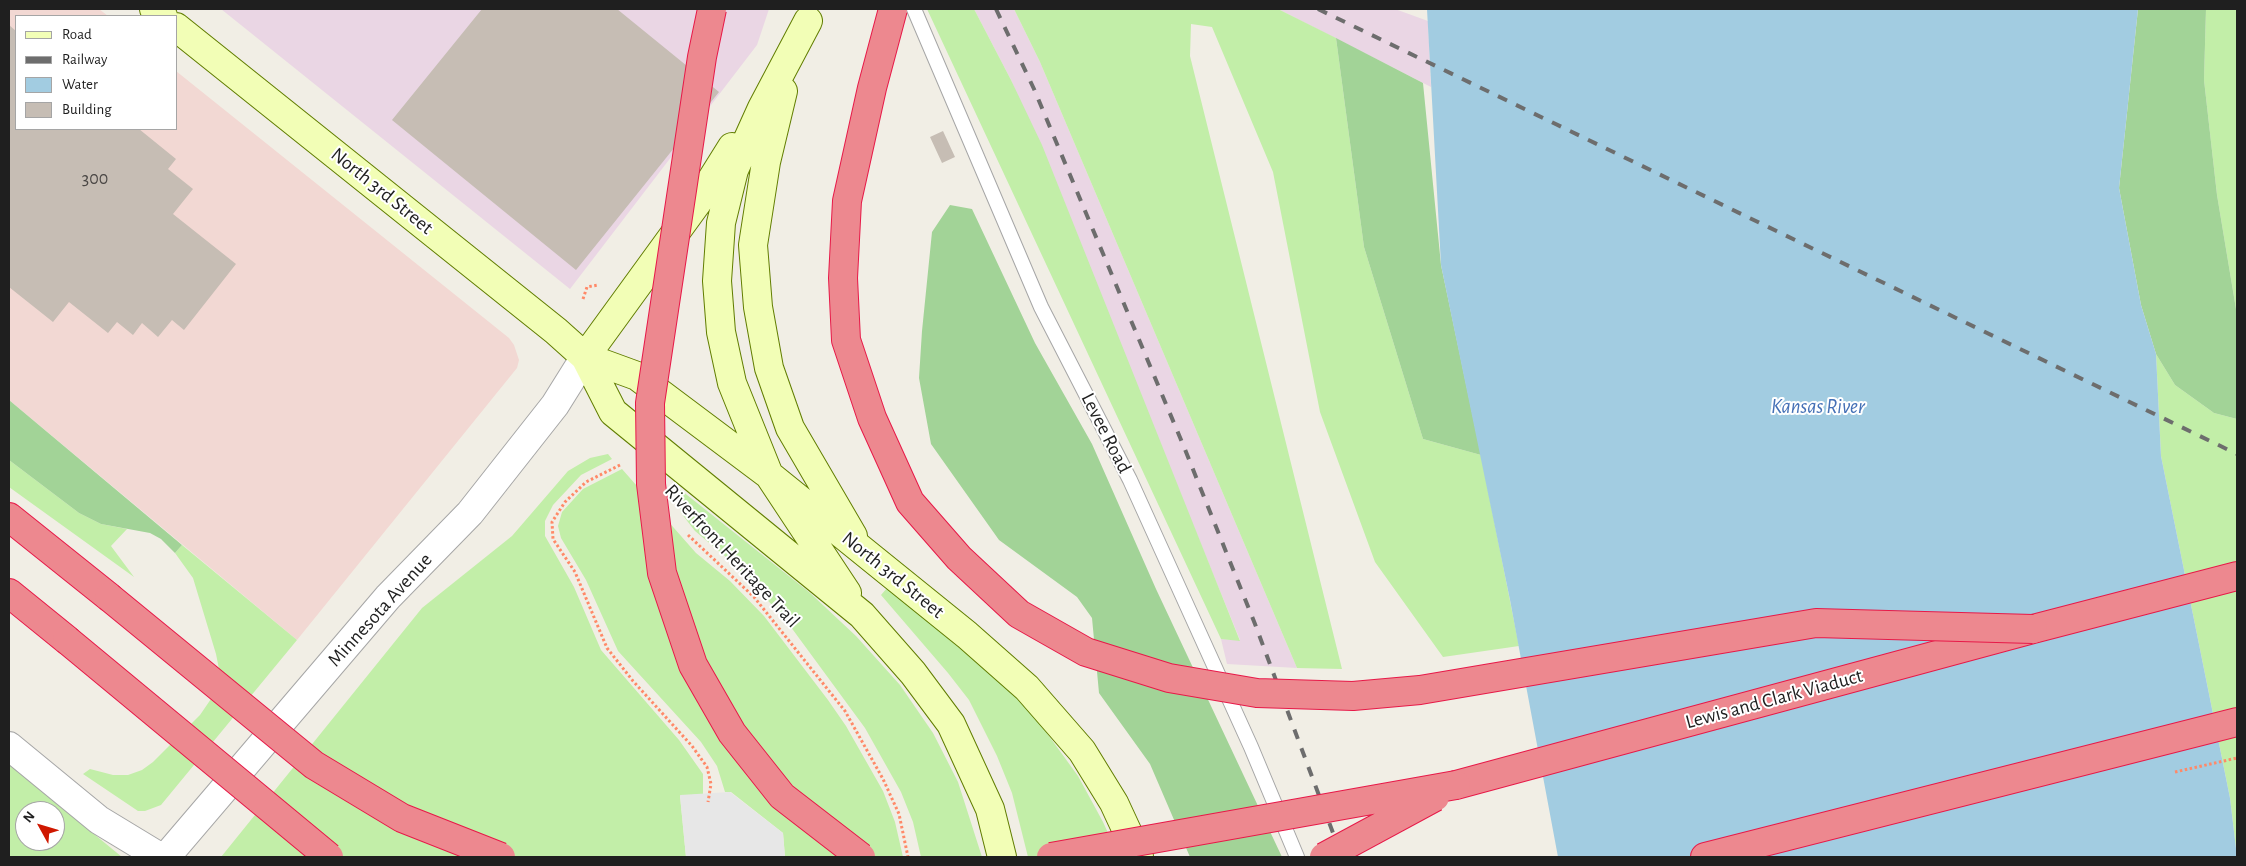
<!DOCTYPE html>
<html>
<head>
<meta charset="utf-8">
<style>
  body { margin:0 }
  #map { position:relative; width:2246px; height:866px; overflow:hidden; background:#f1eee5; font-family:"Alegreya Sans",sans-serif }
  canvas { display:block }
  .frame { position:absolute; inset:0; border:10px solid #1f1f1f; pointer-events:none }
  .legend { position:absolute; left:15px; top:15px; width:162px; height:115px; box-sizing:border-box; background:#fff; border:1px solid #a5a5a5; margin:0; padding:6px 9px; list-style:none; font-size:15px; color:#1f1f1f }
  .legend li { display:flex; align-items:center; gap:10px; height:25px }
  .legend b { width:25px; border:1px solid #a5a5a5 }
  .north { position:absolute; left:15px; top:801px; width:50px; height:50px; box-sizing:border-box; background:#fff; border:1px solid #a5a5a5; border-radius:50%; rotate:309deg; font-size:14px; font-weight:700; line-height:20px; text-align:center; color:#1f1f1f }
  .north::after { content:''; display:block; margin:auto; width:18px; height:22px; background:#cf1800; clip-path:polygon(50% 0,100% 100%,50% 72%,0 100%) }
</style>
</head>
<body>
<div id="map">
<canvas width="2246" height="866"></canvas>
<div class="frame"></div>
<ul class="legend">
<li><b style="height:6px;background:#f2feb6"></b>Road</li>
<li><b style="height:6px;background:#6d6d6d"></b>Railway</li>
<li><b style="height:14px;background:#a2cce1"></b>Water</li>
<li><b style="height:14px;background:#c6bdb4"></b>Building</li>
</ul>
<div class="north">N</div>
</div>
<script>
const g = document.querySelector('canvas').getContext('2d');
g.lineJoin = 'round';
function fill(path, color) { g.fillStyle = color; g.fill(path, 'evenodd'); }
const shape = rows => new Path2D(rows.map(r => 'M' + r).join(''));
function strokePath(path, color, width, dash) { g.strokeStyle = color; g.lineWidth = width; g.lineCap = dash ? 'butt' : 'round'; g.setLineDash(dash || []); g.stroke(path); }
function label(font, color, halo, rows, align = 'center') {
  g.font = font + ' "Alegreya Sans",sans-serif'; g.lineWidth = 4; g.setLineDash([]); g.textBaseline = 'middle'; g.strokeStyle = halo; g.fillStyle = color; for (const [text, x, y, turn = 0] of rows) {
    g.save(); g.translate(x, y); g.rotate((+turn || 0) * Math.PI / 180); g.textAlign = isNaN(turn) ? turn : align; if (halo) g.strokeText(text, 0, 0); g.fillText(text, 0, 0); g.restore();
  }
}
fill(shape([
  [9,9,99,9,108,16,16,16,16,129,176,129,176,71,509,338,514,345,519,360,517,368,297,640,9,400]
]), '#f2d8d3');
fill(shape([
  [221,9,769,9,757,45,570,289],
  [974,9,1014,9,1040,62,1297,668,1227,664,1221,639,1240,640,1011,80],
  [1278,9,1395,9,1428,21,1431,87]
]), '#ead6e4');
fill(shape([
  [927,9,974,9,1011,80,1042,145,1240,641,1221,639],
  [1014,9,1278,9,1336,38,1364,247,1423,439,1481,455,1519,646,1443,657,1375,562,1320,412,1273,172,1212,27,1191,24,1190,56,1342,669,1297,668,1040,62],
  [2206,9,2237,9,2237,315,2217,195,2204,80],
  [2156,354,2175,385,2214,413,2237,419,2237,857,2230,798,2161,456],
  [608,454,612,459,581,475,553,505,545,521,545,536,574,587,601,650,679,740,703,774,703,794,680,796,686,857,221,857,422,608,512,536,568,471,590,458],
  [9,460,79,513,101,524,127,529,111,546,134,577,9,487],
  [622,469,696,553,730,581,764,616,828,700,846,726,883,791,895,822,903,857,785,857,783,833,731,792,725,792,717,766,701,742,618,651,586,580,561,538,558,526,562,512,583,489],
  [677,487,809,592,856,636,900,685,933,733,958,782,982,857,921,857,913,822,901,792,865,728,785,619,732,562,695,531,681,513],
  [182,545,297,640,161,805,145,811,138,811,83,774,90,769,113,775,128,775,142,770,153,762,200,715,213,696,219,669,216,654,193,578,175,553],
  [887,588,996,678,1033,714,1078,776,1103,822,1119,857,1028,857,1012,793,997,756,969,700,948,673,881,595],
  [9,757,78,817,83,825,122,857,9,857],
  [25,811,55,811,55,841,25,841]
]), '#c2eea8');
fill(shape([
  [2138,9,2206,9,2204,80,2217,195,2237,315,2237,419,2214,413,2175,385,2156,354,2141,305,2119,188],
  [1336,38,1423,83,1441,265,1481,455,1423,439,1364,247],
  [950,205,972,209,1035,343,1092,444,1156,589,1282,857,1190,857,1150,764,1099,693,1092,618,1077,597,999,540,931,444,919,378,922,331,932,232],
  [9,400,182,545,175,553,161,539,150,533,101,524,79,513,9,460]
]), '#a2d397');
fill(shape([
  [730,792,783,833,785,857,686,857,680,795]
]), '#e7e7e7');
fill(shape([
  [1427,9,2138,9,2119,188,2141,305,2156,354,2161,456,2230,798,2237,857,1558,857,1510,600,1441,265]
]), '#a2cce1');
fill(shape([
  [482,9,617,9,719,92,576,270,392,120],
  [9,25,16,31,16,129,139,129,176,159,168,169,193,189,173,214,236,264,184,330,172,320,158,337,142,323,133,335,117,322,108,333,69,302,53,322,9,287],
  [943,131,955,157,942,163,930,137]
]), '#c6bdb4');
const lane = shape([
  [914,9,1041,307,1130,480,1251,747,1297,857]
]);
const street = shape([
  [9,746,99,820,160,857],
  [166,857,388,597,470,513,555,405,585,357]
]);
const secondary = shape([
  [154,9,163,16],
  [808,21,762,108,734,170,721,223,717,281,721,332,732,383,769,475,847,593],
  [176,27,556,331,585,357,613,412,862,615,913,673,951,724,990,809,1002,857],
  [783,91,766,162,753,245,758,307,769,368,790,428,853,536],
  [585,357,637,376,769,475,967,635,1027,688,1082,751,1114,803,1139,857],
  [585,357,697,203,732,147]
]);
const highway = shape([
  [9,517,109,597],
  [9,593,67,640],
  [1456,785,2033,629,2237,576],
  [1705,857,2237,722]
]);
strokePath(lane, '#a6a6a6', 16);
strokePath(street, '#a6a6a6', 30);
strokePath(secondary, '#617d00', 30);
strokePath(highway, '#e71948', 30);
strokePath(shape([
  [583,299,587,287,598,285],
  [620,465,586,482,565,502,552,522,553,539,575,572,607,648,633,681,692,746,707,767,711,784,708,802],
  [688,535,754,597,845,711,883,779,899,814,908,857],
  [2175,772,2237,758]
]), '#ff8968', 3, [2.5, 2.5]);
strokePath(lane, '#fff', 14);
strokePath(street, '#fff', 28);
strokePath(secondary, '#f2feb6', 28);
strokePath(highway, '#ed888f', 28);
strokePath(shape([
  [996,9,1034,89,1184,447,1255,624,1342,857],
  [1318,9,2237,454]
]), '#6d6d6d', 4, [10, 10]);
const highwayBridge = shape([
  [712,9,702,57,650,403,651,484,662,573,693,665,732,733,782,796,861,857],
  [893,9,872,88,847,201,843,278,846,340,872,418,910,502,959,558,1019,614,1086,652,1169,678,1257,693,1353,696,1420,690,1816,623,2033,629],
  [109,597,314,765,402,818,501,857],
  [67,640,329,857],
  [1051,857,1456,785],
  [1324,857,1435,797]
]);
strokePath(highwayBridge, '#e71948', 30, []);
strokePath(highwayBridge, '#ed888f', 28);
label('18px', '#494644', null, [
  ["300",95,179]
]);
label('20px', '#1f1f1f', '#fff', [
  ["North 3rd Street",382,191,39],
  ["Levee Road",1106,433,63],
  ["Riverfront Heritage Trail",732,556,47],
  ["North 3rd Street",893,575,39],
  ["Minnesota Avenue",380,610,-48],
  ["Lewis and Clark Viaduct",1774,699,-15]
]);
label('italic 21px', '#4470b6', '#fff', [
  ["Kansas River",1818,407]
]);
</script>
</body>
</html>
